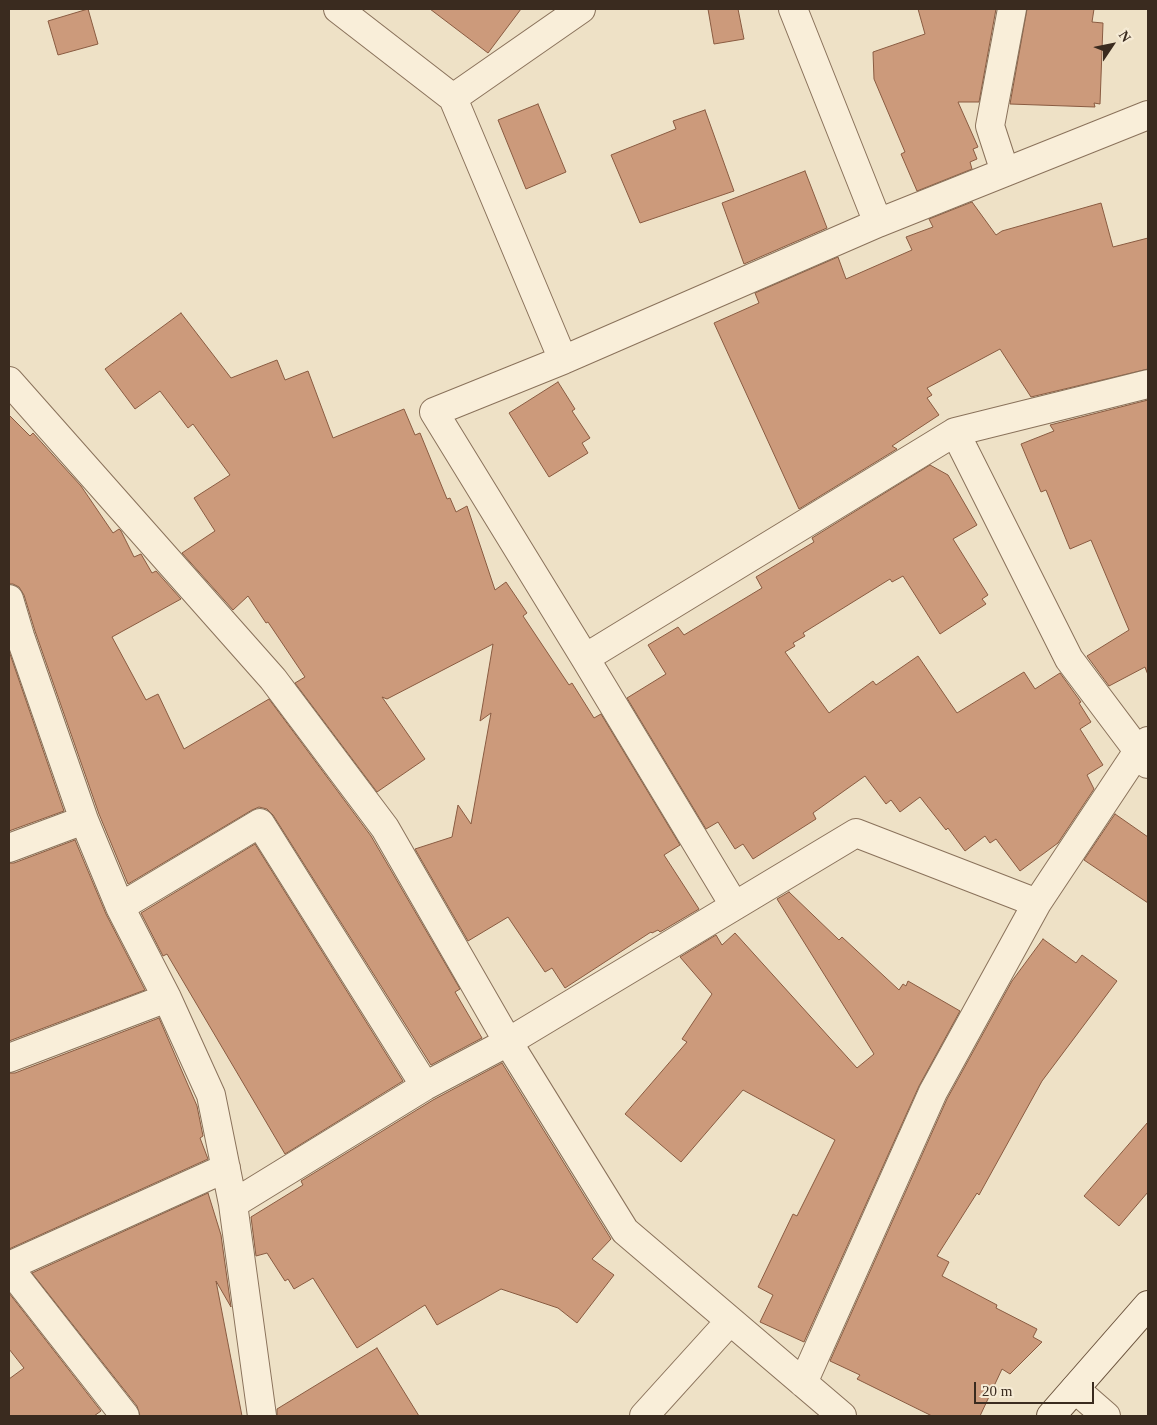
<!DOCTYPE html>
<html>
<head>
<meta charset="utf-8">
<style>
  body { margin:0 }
  #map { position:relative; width:1157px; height:1425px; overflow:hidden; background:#eee1c6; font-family:"Times New Roman",serif }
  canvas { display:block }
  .frame { position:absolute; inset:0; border:10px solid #3a2b1f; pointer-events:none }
  .north { position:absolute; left:1087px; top:20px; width:50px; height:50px; -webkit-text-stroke:4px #f6ebd5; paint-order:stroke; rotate:56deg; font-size:14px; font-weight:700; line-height:20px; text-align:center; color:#3a2b1f }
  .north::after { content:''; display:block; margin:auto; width:18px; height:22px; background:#3a2b1f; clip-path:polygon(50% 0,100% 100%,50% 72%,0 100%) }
  .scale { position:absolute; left:974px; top:1382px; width:120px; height:22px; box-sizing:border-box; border:2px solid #3a2b1f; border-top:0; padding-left:6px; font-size:15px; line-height:18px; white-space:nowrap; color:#3a2b1f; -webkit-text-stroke:4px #f6ebd5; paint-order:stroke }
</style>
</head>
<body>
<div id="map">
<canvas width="1157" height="1425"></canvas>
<div class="frame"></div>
<div class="north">N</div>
<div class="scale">20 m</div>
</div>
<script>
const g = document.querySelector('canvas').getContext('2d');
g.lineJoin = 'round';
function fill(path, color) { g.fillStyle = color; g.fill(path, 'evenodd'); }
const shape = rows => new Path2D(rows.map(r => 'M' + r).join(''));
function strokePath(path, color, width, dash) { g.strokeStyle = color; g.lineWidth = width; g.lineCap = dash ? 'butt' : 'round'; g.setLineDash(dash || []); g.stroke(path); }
const building = shape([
  [88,9,98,44,58,55,48,21,88,9],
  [430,9,521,9,488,53,430,9],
  [708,9,738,9,744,39,714,44,708,9],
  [918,9,996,9,979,102,958,102,978,147,973,149,977,159,970,162,972,169,917,191,901,154,905,152,874,79,873,52,925,34,918,9],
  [1027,9,1094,9,1092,22,1103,23,1100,104,1094,103,1095,107,1010,104,1027,9],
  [538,104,566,172,526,189,498,120,538,104],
  [705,110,734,191,640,223,611,155,676,129,673,121,705,110],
  [805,171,827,228,744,264,722,203,805,171],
  [972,202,996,235,1002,231,1101,203,1113,247,1148,238,1148,369,1031,397,1000,349,927,388,932,395,927,398,939,415,892,446,897,449,799,509,714,323,759,303,755,293,838,257,846,279,912,250,906,237,933,227,929,219,972,202],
  [181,313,231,378,277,360,285,380,308,371,333,438,404,409,415,435,420,433,447,499,450,498,456,512,467,506,495,590,506,582,527,613,523,616,569,685,572,683,594,718,601,714,680,845,664,855,699,909,660,932,658,930,652,933,651,932,565,988,552,968,545,972,508,917,468,941,415,849,452,837,458,805,471,824,491,713,480,721,493,644,387,699,382,697,425,759,377,792,295,683,305,677,268,622,266,623,248,596,233,610,182,553,215,531,194,498,230,475,193,424,188,428,160,391,135,409,105,369,181,313],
  [558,382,575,409,572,411,590,438,582,443,588,453,549,477,509,413,558,382],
  [1148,400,1148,675,1145,667,1109,686,1087,656,1129,630,1091,540,1070,549,1046,490,1041,492,1021,444,1054,431,1050,425,1148,400],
  [9,415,30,436,33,433,81,486,113,533,119,529,121,531,134,557,141,554,152,573,156,571,181,599,112,637,146,700,158,694,184,749,269,699,371,836,460,989,455,992,482,1038,431,1065,273,815,267,809,259,807,252,810,128,884,99,814,35,631,24,595,19,587,13,584,9,584,9,415],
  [930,465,948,475,977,525,953,539,988,595,982,599,986,604,940,634,903,576,892,582,890,579,803,633,805,636,793,643,795,646,785,652,829,713,873,681,876,685,918,656,957,713,1024,672,1035,689,1060,673,1081,702,1079,703,1091,722,1080,729,1103,765,1087,775,1094,789,1058,843,1020,871,996,839,990,843,985,836,965,851,948,828,946,830,920,797,900,812,891,800,886,804,865,776,813,813,816,819,753,859,743,844,735,849,718,822,706,829,627,698,666,674,648,645,678,627,684,635,762,588,756,577,814,542,812,538,930,465],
  [9,651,64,811,9,831,9,651],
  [1115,814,1148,837,1148,903,1084,860,1115,814],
  [75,840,106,914,145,990,9,1041,9,863,14,863,75,840],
  [255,844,403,1081,285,1154,167,954,163,956,141,913,255,844],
  [789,892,839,940,842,937,899,990,903,984,906,986,908,981,960,1011,919,1086,804,1342,760,1322,773,1295,758,1287,793,1214,797,1216,835,1140,743,1090,681,1162,625,1114,687,1042,682,1039,712,994,680,957,716,935,722,945,735,933,857,1068,874,1054,777,899,789,892],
  [1043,939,1076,963,1082,955,1117,981,1042,1081,979,1195,977,1193,937,1256,949,1262,942,1276,997,1305,996,1308,1037,1329,1033,1337,1042,1342,1010,1374,1002,1369,980,1416,932,1416,857,1379,860,1375,830,1361,947,1099,1012,981,1043,939],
  [159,1018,197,1106,203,1136,200,1138,208,1159,9,1249,9,1073,15,1073,159,1018],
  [502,1063,611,1239,592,1259,614,1275,577,1323,558,1308,501,1289,437,1325,425,1305,357,1348,313,1278,294,1289,288,1279,285,1281,267,1253,256,1256,251,1217,303,1185,301,1181,433,1100,502,1063],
  [1148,1122,1148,1192,1119,1226,1084,1196,1148,1122],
  [208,1193,221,1235,231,1307,216,1281,242,1416,140,1416,137,1406,32,1273,208,1193],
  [9,1293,101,1411,94,1416,9,1416,9,1379,24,1368,9,1349,9,1293],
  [377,1348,419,1416,277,1416,277,1409,377,1348]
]);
fill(building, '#cc9a7b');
strokePath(building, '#895b41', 1);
const street = shape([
  [338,9,453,98,563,360],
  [793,9,878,223],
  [453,98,581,9],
  [1005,172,990,126,1012,9],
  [9,381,273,679,385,828,508,1042,625,1231,842,1416],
  [955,432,1069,659,1148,764],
  [9,599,20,636,84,820,120,907,167,998,211,1095,233,1204,262,1416],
  [585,658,955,432,1148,384],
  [9,848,84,820],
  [734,905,585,658,434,412,563,360,878,223,1148,115],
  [120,907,260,823,425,1086],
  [9,1058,167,998],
  [233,1204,425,1086,508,1042,856,833,1037,903],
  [9,1266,226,1168],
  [9,1268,125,1416],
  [803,1383,933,1092,1037,903,1138,751,1148,741],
  [1075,1389,1106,1416],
  [644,1416,730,1321]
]);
const secondary = shape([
  [1051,1416,1148,1305]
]);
strokePath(street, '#8a725b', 30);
strokePath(secondary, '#6c543e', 30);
strokePath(street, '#f9eed9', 28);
strokePath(secondary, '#f9eed9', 28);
</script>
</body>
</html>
